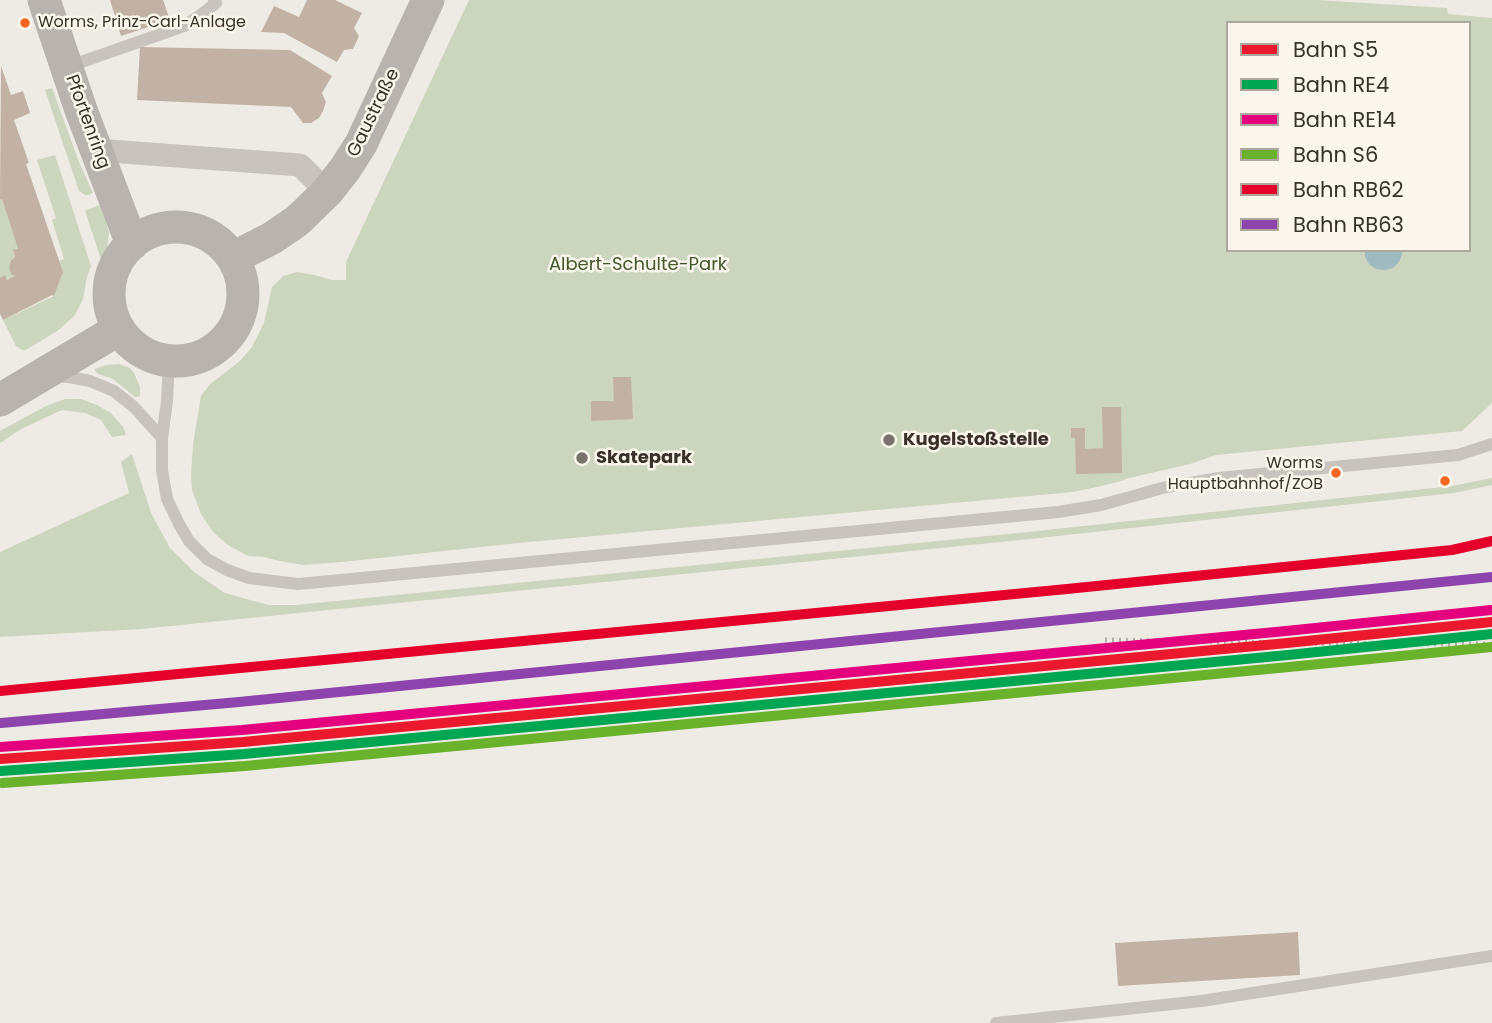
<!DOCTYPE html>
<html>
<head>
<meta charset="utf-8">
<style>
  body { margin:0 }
  #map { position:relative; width:1492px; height:1023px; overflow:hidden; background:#eeebe4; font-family:Poppins,sans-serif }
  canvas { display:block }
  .legend { position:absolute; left:1226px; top:21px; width:245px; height:231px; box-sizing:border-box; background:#faf6eb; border:2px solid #ada79e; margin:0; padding:9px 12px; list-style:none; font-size:21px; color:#39312a }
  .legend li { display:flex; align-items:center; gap:14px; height:35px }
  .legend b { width:35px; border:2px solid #ada79e }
</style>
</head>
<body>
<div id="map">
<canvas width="1492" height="1023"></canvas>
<ul class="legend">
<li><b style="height:9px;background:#ec192e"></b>Bahn S5</li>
<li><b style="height:9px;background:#00a651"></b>Bahn RE4</li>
<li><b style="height:9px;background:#e5007d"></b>Bahn RE14</li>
<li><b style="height:9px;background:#6ab12c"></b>Bahn S6</li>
<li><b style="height:9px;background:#e4002b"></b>Bahn RB62</li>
<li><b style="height:9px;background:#8e44ad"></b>Bahn RB63</li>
</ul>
</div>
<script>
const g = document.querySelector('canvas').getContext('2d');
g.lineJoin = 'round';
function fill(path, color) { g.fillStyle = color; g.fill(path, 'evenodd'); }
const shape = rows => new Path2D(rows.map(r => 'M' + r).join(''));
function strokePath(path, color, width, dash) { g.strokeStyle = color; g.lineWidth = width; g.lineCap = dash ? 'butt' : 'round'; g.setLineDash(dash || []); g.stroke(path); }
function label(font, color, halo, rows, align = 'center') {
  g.font = font + ' Poppins,sans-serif'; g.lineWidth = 5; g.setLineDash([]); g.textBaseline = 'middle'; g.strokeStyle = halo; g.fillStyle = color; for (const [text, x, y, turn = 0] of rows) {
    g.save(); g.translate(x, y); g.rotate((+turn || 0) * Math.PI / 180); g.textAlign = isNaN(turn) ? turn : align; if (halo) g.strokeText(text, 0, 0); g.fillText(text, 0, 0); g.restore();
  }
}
fill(shape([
  [469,0,1316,0,1447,8,1448,14,1492,18,1492,403,1462,431,1216,455,1190,464,1125,479,1125,480,1097,487,1073,492,518,543,342,562,304,565,279,561,264,557,248,556,228,545,213,532,201,514,192,490,191,475,193,444,201,396,210,384,240,361,252,347,264,323,272,287,283,276,297,272,314,275,332,280,346,280,346,262],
  [1228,23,1469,23,1469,250,1228,250],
  [52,88,79,162,93,193,88,195,85,195,79,191,45,90],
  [55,155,91,266,87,277,83,299,75,315,60,329,26,350,22,350,16,346,3,320,54,296,63,272,59,261,64,259,52,220,56,218,37,160],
  [2,199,18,249,13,251,15,257,11,260,9,267,11,274,15,276,7,280,5,276,0,278,0,200],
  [99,205,106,219,109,233,107,250,102,262,85,211],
  [119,364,130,368,134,373,140,387,140,396,135,397,113,379,98,374,95,371,95,369,106,365],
  [65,399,81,399,97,405,111,413,123,427,126,435,112,437,101,420,85,413,62,410,21,429,0,443,0,431,46,406],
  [132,454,151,513,170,548,194,572,225,593,268,605,296,605,1028,532,1452,486,1492,478,1492,485,1454,493,1030,539,141,629,0,637,0,552,129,493,121,462]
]), '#ccd5be');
fill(shape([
  [1365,250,1402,250,1402,254,1399,262,1393,268,1385,270,1376,269,1369,264,1365,257]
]), '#9fbbc0');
fill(shape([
  [110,0,163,0,170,20,121,36],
  [307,0,335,0,362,13,354,28,359,36,353,49,344,50,337,62,284,33,261,32,274,6,299,17],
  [140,47,290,50,332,76,322,93,326,102,323,111,319,118,311,123,303,123,291,107,137,100],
  [1,66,11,95,23,91,30,113,14,120,29,163,26,164,63,272,54,296,52,295,3,320,0,314,0,278,5,275,7,280,15,276,11,274,9,267,11,260,15,257,13,250,18,249,2,199,0,200],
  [613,377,631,377,633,419,591,421,591,401,614,401],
  [1102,407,1121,407,1122,473,1076,474,1075,438,1071,438,1071,428,1085,428,1085,449,1103,448],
  [1298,932,1300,975,1118,986,1115,943]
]), '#c2b2a5');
strokePath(shape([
  [67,67,184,26,202,14,216,3,214,0],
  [169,361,167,401,162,438,162,470,167,499,179,524,189,541,207,559,227,570,249,578,298,584,1058,512,1101,505,1166,487,1219,478,1458,455,1492,444],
  [55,376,69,377,90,381,114,391,134,407,162,438],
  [996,1023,1201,1001,1492,956]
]), '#c8c3bc', 12);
strokePath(shape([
  [95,150,300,165,327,192]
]), '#c8c3bc', 23);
strokePath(shape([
  [44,0,81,110,132,244],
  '109 294a67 67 0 1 1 134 0a67 67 0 1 1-134 0Z',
  [233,258,272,238,297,221,327,192,345,169,361,144,428,0],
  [0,400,119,329]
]), '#b8b3ac', 33);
strokePath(shape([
  [1105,640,1287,643,1492,644]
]), '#b0aca6', 5, [2, 5]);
strokePath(shape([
  [0,759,243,742,1287,643,1492,622]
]), '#ec192e', 10);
strokePath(shape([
  [1,771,244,754,1288,655,1492,634]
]), '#00a651', 10);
strokePath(shape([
  [0,747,242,730,1286,631,1491,610]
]), '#e5007d', 10);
strokePath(shape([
  [2,783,245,766,1289,667,1492,647]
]), '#6ab12c', 10);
strokePath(shape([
  [0,691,1067,589,1452,550,1492,541]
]), '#e4002b', 10);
strokePath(shape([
  [1,723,239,702,1492,577]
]), '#8e44ad', 10);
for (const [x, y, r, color] of [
  [25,23,6,"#f26522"],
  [889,440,7,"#78726b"],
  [582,458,7,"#78726b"],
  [1336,473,6,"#f26522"],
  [1445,481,6,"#f26522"]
]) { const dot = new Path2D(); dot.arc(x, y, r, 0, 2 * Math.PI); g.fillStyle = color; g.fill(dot); strokePath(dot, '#faf6eb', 2.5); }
label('16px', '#39312a', '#faf6eb', [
  ["Worms, Prinz-Carl-Anlage",38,23],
  ["Worms",1323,464,"right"],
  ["Hauptbahnhof/ZOB",1323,485,"right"]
], 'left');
label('18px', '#39312a', '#faf6eb', [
  ["Gaustraße",374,113,-64],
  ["Pfortenring",87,122,70]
]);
label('18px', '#42582d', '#faf6eb', [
  ["Albert-Schulte-Park",638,265]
]);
label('bold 18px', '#39312a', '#faf6eb', [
  ["Kugelstoßstelle",903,440],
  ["Skatepark",596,458]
], 'left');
</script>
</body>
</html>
